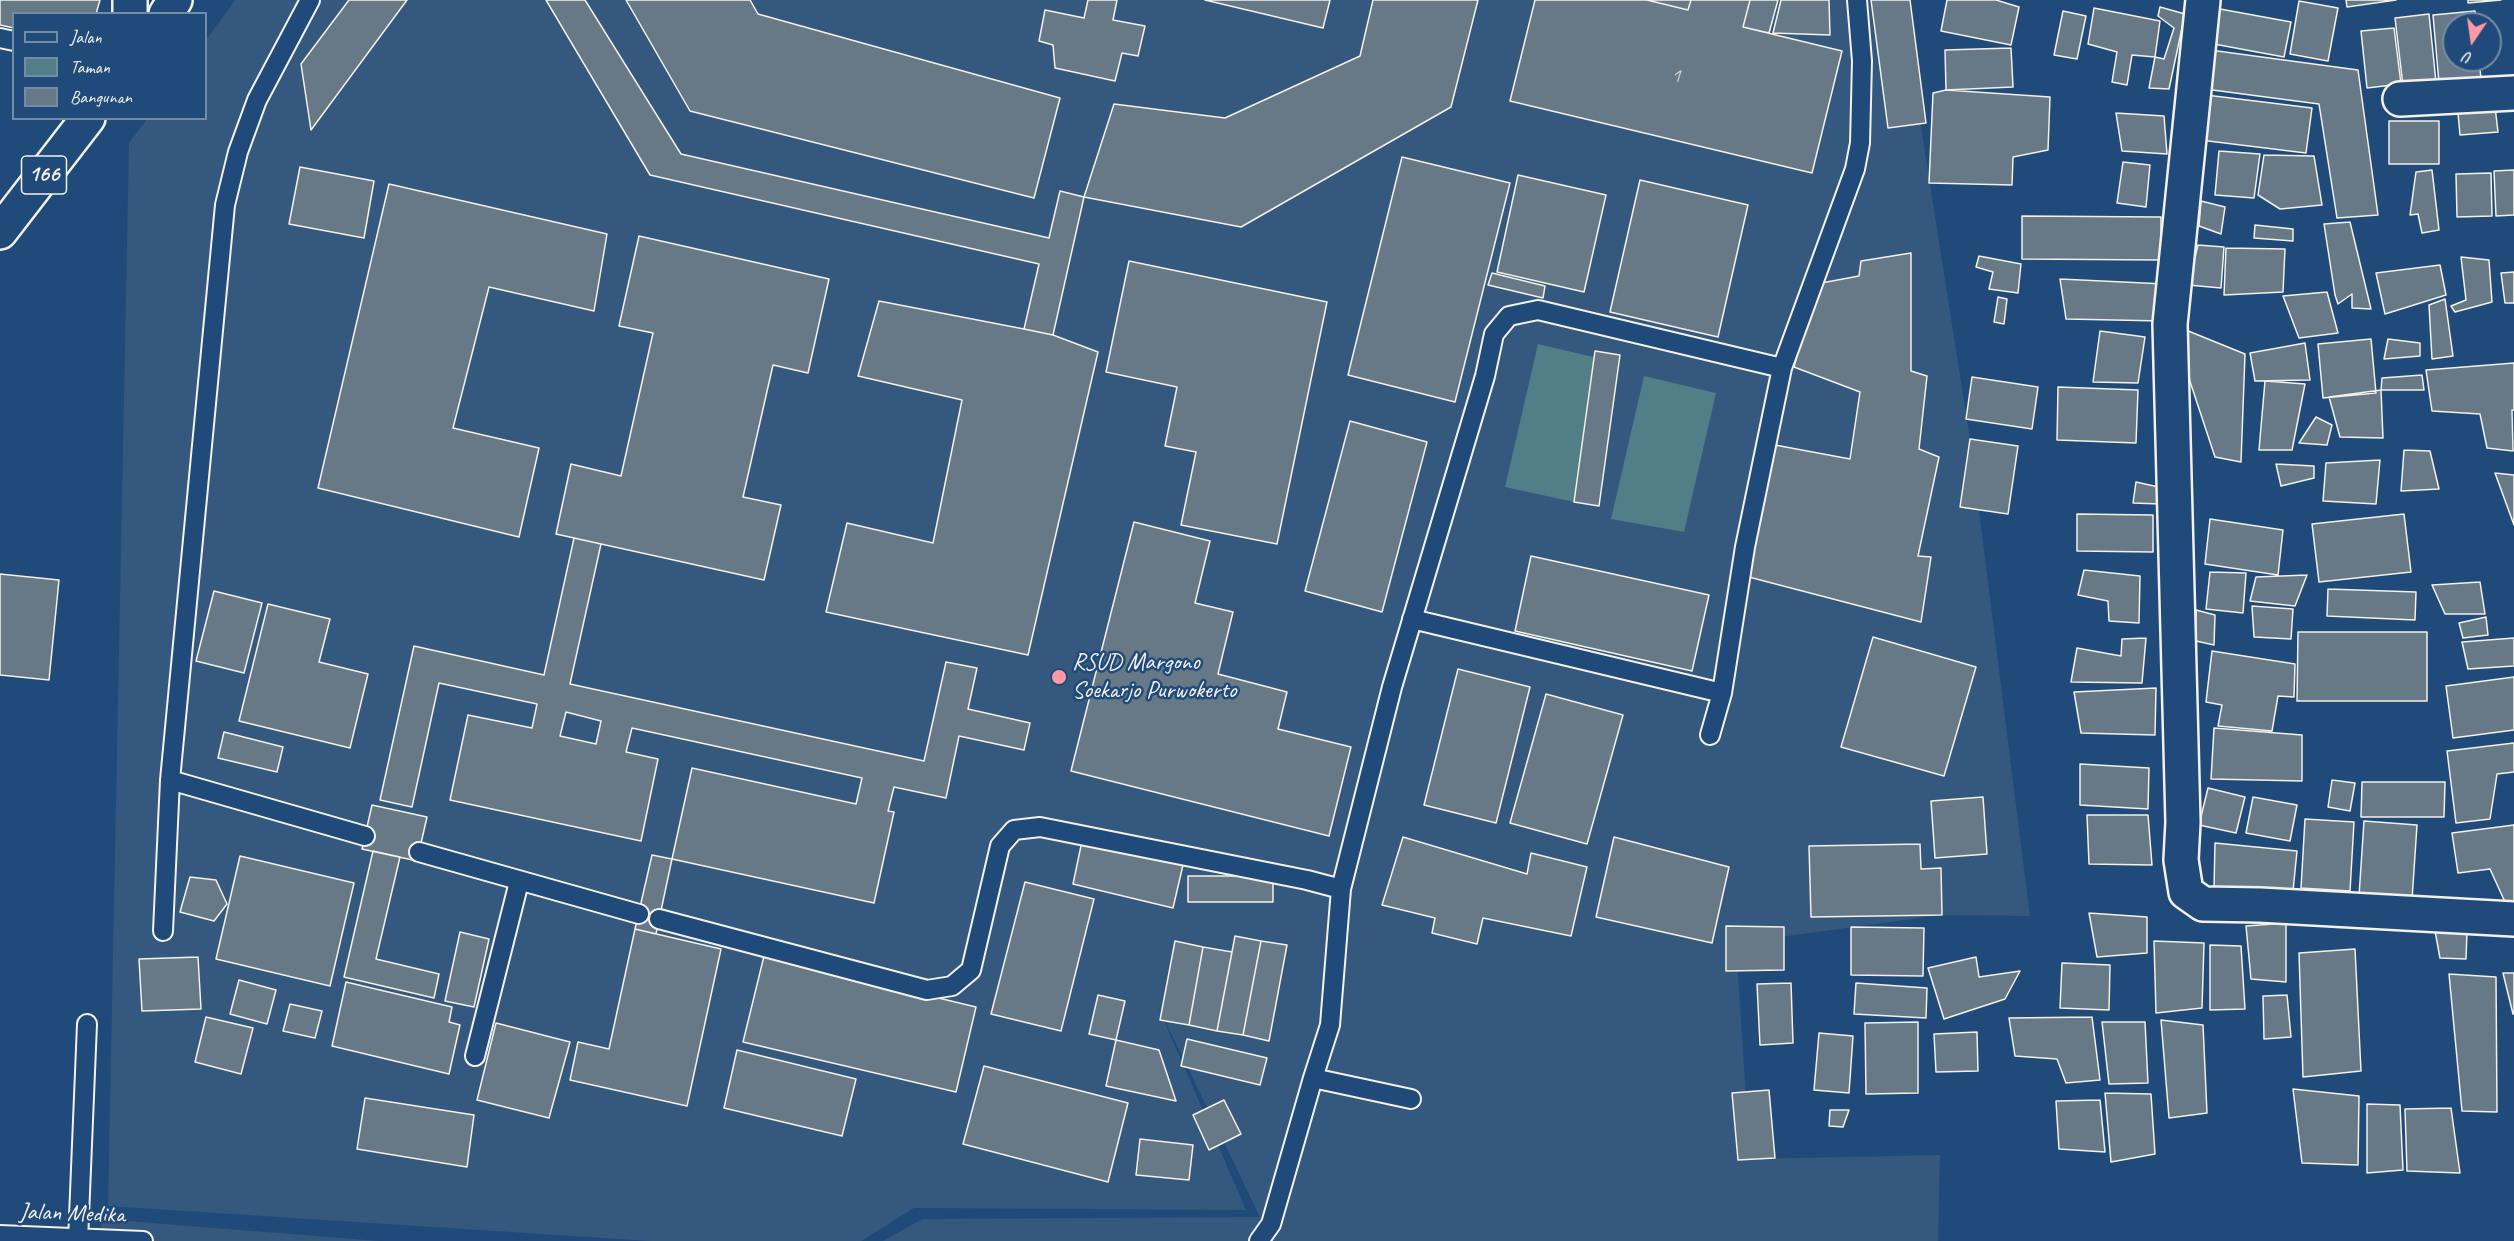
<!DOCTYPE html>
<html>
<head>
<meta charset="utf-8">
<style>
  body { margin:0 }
  #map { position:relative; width:2514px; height:1241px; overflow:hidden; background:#1f4a7a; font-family:Caveat,sans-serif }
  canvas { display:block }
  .legend { position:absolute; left:12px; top:12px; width:195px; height:108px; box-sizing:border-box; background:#1f4a7a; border:2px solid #748da6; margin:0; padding:8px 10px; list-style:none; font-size:18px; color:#f4f1e8 }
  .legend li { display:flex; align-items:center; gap:12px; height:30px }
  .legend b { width:30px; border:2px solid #748da6 }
  .north { position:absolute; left:2442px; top:12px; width:60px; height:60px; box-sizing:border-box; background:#1f4a7a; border:2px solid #748da6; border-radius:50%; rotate:193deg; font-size:16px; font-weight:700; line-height:24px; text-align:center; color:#f4f1e8 }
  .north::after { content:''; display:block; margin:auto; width:21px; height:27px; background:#ff9aa2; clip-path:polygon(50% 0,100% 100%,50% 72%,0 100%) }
</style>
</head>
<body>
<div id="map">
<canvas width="2514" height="1241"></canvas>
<ul class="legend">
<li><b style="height:8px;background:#1f4a7a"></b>Jalan</li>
<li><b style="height:16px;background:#527e87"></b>Taman</li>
<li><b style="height:16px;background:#677987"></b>Bangunan</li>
</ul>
<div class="north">U</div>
</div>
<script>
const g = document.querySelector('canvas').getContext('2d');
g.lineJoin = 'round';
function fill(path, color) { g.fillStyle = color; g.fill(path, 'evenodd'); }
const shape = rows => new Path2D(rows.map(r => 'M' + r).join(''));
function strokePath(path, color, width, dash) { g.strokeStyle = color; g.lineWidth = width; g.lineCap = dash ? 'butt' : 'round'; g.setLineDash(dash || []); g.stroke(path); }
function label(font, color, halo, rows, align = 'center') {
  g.font = font + ' Caveat,sans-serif'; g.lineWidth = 5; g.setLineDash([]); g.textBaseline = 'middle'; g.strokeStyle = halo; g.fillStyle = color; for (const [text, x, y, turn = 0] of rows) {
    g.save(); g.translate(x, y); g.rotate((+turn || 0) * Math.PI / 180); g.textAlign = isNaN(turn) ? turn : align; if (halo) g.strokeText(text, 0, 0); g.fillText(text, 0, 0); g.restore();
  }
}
fill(shape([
  [235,0,1888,0,1911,63,1970,439,2030,916,1942,915,1736,943,1750,1159,1940,1155,1938,1241,883,1241,922,1219,1260,1217,1156,1002,1246,1210,914,1208,861,1241,650,1241,108,1206,129,143,147,119,206,118,206,40],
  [102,1219,379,1241,99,1241]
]), '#35587e');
fill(shape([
  [1538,344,1610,361,1574,502,1505,487],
  [1644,376,1716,393,1684,532,1611,519]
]), '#527e87');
const building = shape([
  [0,0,100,0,96,14,14,14,14,28,0,25,0,0],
  [349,0,407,0,311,130,301,64,349,0],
  [546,0,585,0,681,154,1049,238,1060,191,1084,197,1053,335,1024,329,1039,264,650,175,546,0],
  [626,0,750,0,758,14,1060,98,1034,198,690,111,626,0],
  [1088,0,1117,0,1113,20,1145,26,1138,56,1122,53,1115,81,1055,68,1053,45,1039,41,1045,10,1084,18,1088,0],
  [1205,0,1330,0,1323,28,1205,0],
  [1373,0,1478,0,1451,107,1241,227,1084,197,1114,104,1225,118,1360,56,1373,0],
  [1535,0,1647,0,1688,10,1691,0,1750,0,1743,27,1842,51,1812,173,1510,101,1535,0],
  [1647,0,1691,0,1688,10,1647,0],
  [1750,0,1778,0,1769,33,1743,27,1750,0],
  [1781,0,1829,0,1830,35,1773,33,1781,0],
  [1871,0,1910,0,1926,123,1888,128,1871,0],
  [1947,0,1996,0,2019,7,2011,45,1941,31,1947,0],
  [2346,0,2396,0,2347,7,2346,0],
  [2468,0,2501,0,2468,3,2468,0],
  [2299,1,2338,8,2328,61,2290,54,2299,1],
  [2160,7,2185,14,2169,89,2149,88,2155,57,2164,59,2174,28,2158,16,2160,7],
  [2094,8,2160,21,2155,57,2132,55,2127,85,2112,82,2117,52,2088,44,2094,8],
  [2220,9,2291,22,2284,57,2214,44,2220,9],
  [2063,11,2086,16,2077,59,2054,55,2063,11],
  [2475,11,2476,24,2454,24,2454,60,2479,60,2481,79,2439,83,2433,15,2475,11],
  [2429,14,2436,82,2403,86,2395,18,2429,14],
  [2394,28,2401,84,2367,88,2361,31,2394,28],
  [2011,48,2013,87,1946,90,1945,50,2011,48],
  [2210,50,2358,70,2378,215,2337,218,2319,104,2205,89,2210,50],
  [1946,90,2050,97,2048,150,2013,157,2012,185,1929,183,1933,93,1946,90],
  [2206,95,2312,108,2306,153,2200,140,2206,95],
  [2494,98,2498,132,2460,135,2457,102,2494,98],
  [2116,113,2164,116,2167,154,2122,151,2116,113],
  [2389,121,2439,121,2439,164,2389,164,2389,121],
  [2219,151,2260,154,2254,198,2215,195,2219,151],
  [2264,155,2314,156,2322,205,2280,209,2258,195,2264,155],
  [1402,157,1510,183,1455,402,1348,375,1402,157],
  [2123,162,2150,165,2146,207,2117,203,2123,162],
  [300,167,374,181,364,238,289,224,300,167],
  [2432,170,2439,230,2422,233,2418,214,2410,215,2416,172,2432,170],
  [2514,170,2514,215,2496,216,2494,171,2514,170],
  [2491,173,2492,216,2457,217,2456,174,2491,173],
  [1518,175,1606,195,1584,292,1497,272,1518,175],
  [1640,180,1748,205,1718,337,1610,312,1640,180],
  [389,184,607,234,594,311,489,287,453,428,539,448,519,537,318,488,389,184],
  [2201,201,2225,207,2221,234,2199,226,2201,201],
  [2022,216,2161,217,2161,260,2022,259,2022,216],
  [2350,222,2371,309,2352,308,2352,294,2338,304,2335,295,2324,224,2350,222],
  [2255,225,2293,229,2293,241,2254,238,2255,225],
  [639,236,829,279,808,373,773,365,743,497,781,505,764,580,556,534,571,464,621,476,653,333,619,326,639,236],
  [2198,245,2224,247,2221,288,2188,285,2198,245],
  [2226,248,2285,249,2283,292,2224,295,2226,248],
  [1911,253,1911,371,1927,376,1919,449,1939,457,1918,556,1931,557,1921,622,1745,576,1775,445,1850,459,1860,392,1794,367,1816,284,1859,276,1861,261,1911,253],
  [1979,256,2021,264,2018,293,1989,289,1993,272,1976,267,1979,256],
  [2461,257,2489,260,2492,302,2455,312,2451,306,2466,300,2461,257],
  [1129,261,1327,302,1277,544,1181,525,1196,452,1165,446,1177,387,1106,372,1129,261],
  [2440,265,2446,295,2385,314,2376,273,2440,265],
  [2514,272,2514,303,2505,303,2501,273,2514,272],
  [1492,273,1545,286,1543,298,1488,285,1492,273],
  [2060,279,2165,284,2162,321,2066,319,2060,279],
  [2327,292,2338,333,2299,338,2283,296,2327,292],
  [1998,297,2007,299,2004,324,1994,322,1998,297],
  [2445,299,2453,356,2432,359,2429,305,2445,299],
  [879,301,1024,329,1053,335,1098,352,1028,655,826,612,847,523,933,543,962,400,858,376,879,301],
  [2171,324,2245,354,2241,462,2215,457,2171,324],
  [2100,331,2145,337,2138,383,2093,382,2100,331],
  [2371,339,2376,393,2323,398,2318,344,2371,339],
  [2388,339,2420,343,2420,356,2384,359,2388,339],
  [2305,343,2310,380,2255,381,2250,353,2305,343],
  [1595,351,1620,355,1599,506,1574,502,1595,351],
  [2514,363,2514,410,2512,410,2513,451,2487,448,2480,414,2432,411,2426,370,2514,363],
  [2422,375,2424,390,2381,390,2382,378,2422,375],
  [1972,377,2038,387,2032,429,1966,419,1972,377],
  [2265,381,2305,384,2292,450,2259,450,2265,381],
  [2058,387,2138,390,2136,443,2057,440,2058,387],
  [2381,390,2383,438,2340,437,2329,397,2381,390],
  [2316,417,2332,425,2327,445,2299,443,2316,417],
  [1350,421,1427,442,1382,612,1305,591,1350,421],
  [1970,439,2018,446,2008,514,1960,507,1970,439],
  [2404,450,2430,451,2439,489,2401,491,2404,450],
  [2380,460,2376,504,2323,501,2326,463,2380,460],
  [2276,464,2314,466,2314,478,2281,486,2276,464],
  [2495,473,2514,475,2514,525,2495,473],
  [2136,482,2163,488,2160,504,2133,503,2136,482],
  [2077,514,2153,515,2153,552,2077,551,2077,514],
  [2404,514,2411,572,2319,582,2312,524,2404,514],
  [2210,519,2283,530,2278,575,2205,564,2210,519],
  [1134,522,1210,541,1195,603,1233,612,1218,674,1287,692,1278,729,1351,747,1329,836,1071,771,1134,522],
  [574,538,601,544,570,684,924,761,946,662,977,668,968,709,1030,723,1024,750,959,736,946,798,894,787,888,811,894,812,874,903,672,859,692,768,856,804,862,778,632,728,626,752,658,759,641,841,450,800,468,715,532,728,537,704,439,683,412,807,380,800,414,646,544,675,574,538],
  [566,712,601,721,596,744,560,736,566,712],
  [1531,556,1709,595,1692,671,1515,631,1531,556],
  [2084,570,2140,576,2139,623,2109,621,2108,601,2078,595,2084,570],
  [2210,572,2246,573,2243,613,2206,609,2210,572],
  [0,574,59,580,49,680,0,675,0,574],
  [2307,575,2295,606,2250,601,2256,577,2307,575],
  [2480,582,2485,614,2445,614,2432,585,2480,582],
  [2328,589,2416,592,2415,620,2327,616,2328,589],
  [214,591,262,603,244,673,196,661,214,591],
  [268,604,330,619,319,662,368,674,350,748,239,721,268,604],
  [2252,606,2293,609,2291,639,2254,637,2252,606],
  [2196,610,2215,615,2214,645,2196,641,2196,610],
  [2486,617,2488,635,2463,638,2459,623,2486,617],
  [2298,632,2427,632,2427,701,2297,701,2298,632],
  [1873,637,1976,667,1944,776,1841,747,1873,637],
  [2146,638,2142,683,2071,682,2077,648,2121,656,2122,639,2146,638],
  [2514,638,2514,666,2468,669,2462,642,2514,638],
  [2212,651,2295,664,2294,697,2278,696,2272,731,2218,726,2222,705,2206,702,2212,651],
  [1458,669,1530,687,1496,823,1424,805,1458,669],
  [2514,677,2514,730,2453,738,2446,686,2514,677],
  [2156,688,2155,735,2081,733,2074,692,2156,688],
  [1546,694,1623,715,1587,844,1510,823,1546,694],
  [2214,728,2302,735,2302,781,2211,779,2214,728],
  [224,732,283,747,277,772,218,758,224,732],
  [2514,743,2514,772,2497,774,2490,819,2456,823,2447,751,2514,743],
  [2080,764,2149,768,2148,809,2080,805,2080,764],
  [2332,780,2355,783,2350,811,2328,807,2332,780],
  [2362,782,2445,782,2444,817,2361,817,2362,782],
  [2208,788,2245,797,2236,833,2199,825,2208,788],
  [1983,797,1987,854,1935,858,1931,801,1983,797],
  [2253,797,2297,805,2290,841,2246,833,2253,797],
  [372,805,427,817,417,861,362,849,372,805],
  [2087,815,2148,815,2152,865,2089,864,2087,815],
  [2305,819,2354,822,2350,891,2301,888,2305,819],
  [2364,821,2417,825,2412,900,2359,896,2364,821],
  [2514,825,2514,901,2505,902,2490,869,2458,873,2452,833,2514,825],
  [1403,837,1527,874,1531,853,1587,867,1571,936,1483,918,1477,944,1432,933,1435,918,1382,905,1403,837],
  [1614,837,1729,867,1712,943,1596,917,1614,837],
  [1082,841,1183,865,1173,908,1073,884,1082,841],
  [2215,843,2297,851,2292,901,2214,888,2215,843],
  [1920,844,1921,869,1941,868,1942,915,1811,917,1809,846,1920,844],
  [373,851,400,857,376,959,439,974,434,998,344,977,373,851],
  [652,855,672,859,656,934,635,929,652,855],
  [240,856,354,883,330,986,216,959,240,856],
  [1188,876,1273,876,1273,902,1188,902,1188,876],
  [190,877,216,880,227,904,214,921,180,912,190,877],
  [1025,882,1094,899,1061,1031,991,1014,1025,882],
  [2089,913,2147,917,2147,953,2097,957,2089,913],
  [2286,923,2286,982,2251,979,2246,926,2286,923],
  [1726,926,1784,927,1784,970,1726,971,1726,926],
  [1851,927,1924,928,1923,976,1851,975,1851,927],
  [635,929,721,949,687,1106,570,1080,578,1042,609,1049,635,929],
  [2435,931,2467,932,2466,959,2440,958,2435,931],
  [460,932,489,939,474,1007,445,1001,460,932],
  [1235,936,1261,941,1243,1035,1217,1031,1235,936],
  [1175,941,1203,947,1189,1025,1160,1020,1175,941],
  [1261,941,1287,945,1269,1041,1243,1035,1261,941],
  [2154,941,2204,943,2202,1008,2156,1013,2154,941],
  [2210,945,2241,946,2245,1009,2210,1010,2210,945],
  [1203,947,1232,952,1217,1031,1189,1025,1203,947],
  [2355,949,2361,1071,2303,1077,2299,953,2355,949],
  [764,956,976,1007,956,1092,743,1042,764,956],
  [198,957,201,1009,142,1011,139,959,198,957],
  [1976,957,1979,977,2020,971,2005,999,1944,1019,1928,968,1976,957],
  [2062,963,2110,965,2109,1010,2060,1008,2062,963],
  [2503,973,2514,973,2514,1014,2513,1014,2503,973],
  [2449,974,2496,977,2497,1112,2462,1111,2449,974],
  [239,980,276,990,267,1024,230,1014,239,980],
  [346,982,452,1007,449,1022,460,1025,449,1074,332,1046,346,982],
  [1791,983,1793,1043,1760,1045,1757,984,1791,983],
  [1856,983,1927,988,1926,1018,1854,1014,1856,983],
  [1098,995,1125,1001,1116,1040,1089,1034,1098,995],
  [2287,995,2291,1037,2264,1039,2263,996,2287,995],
  [290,1004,322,1011,315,1038,283,1031,290,1004],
  [206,1017,253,1028,241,1074,195,1062,206,1017],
  [2092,1017,2100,1080,2066,1083,2057,1059,2015,1056,2009,1018,2092,1017],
  [2161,1020,2203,1025,2207,1113,2169,1118,2161,1020],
  [1918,1022,1918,1093,1866,1094,1865,1023,1918,1022],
  [2102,1022,2145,1022,2148,1083,2109,1084,2102,1022],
  [496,1023,570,1042,549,1118,477,1100,496,1023],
  [1977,1032,1978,1071,1936,1072,1934,1034,1977,1032],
  [1819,1033,1853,1036,1849,1093,1814,1090,1819,1033],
  [1187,1039,1267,1058,1260,1085,1181,1066,1187,1039],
  [1116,1040,1159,1050,1176,1101,1106,1086,1116,1040],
  [737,1050,856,1079,842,1136,724,1108,737,1050],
  [984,1066,1128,1103,1108,1182,963,1144,984,1066],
  [2293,1089,2359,1096,2358,1165,2302,1163,2293,1089],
  [1769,1090,1775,1158,1738,1160,1732,1093,1769,1090],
  [2105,1093,2151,1094,2155,1154,2111,1162,2105,1093],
  [365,1098,474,1115,467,1167,357,1149,365,1098],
  [1224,1100,1241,1134,1209,1150,1193,1115,1224,1100],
  [2100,1100,2105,1152,2059,1149,2056,1101,2100,1100],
  [2367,1104,2400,1105,2403,1170,2367,1173,2367,1104],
  [2451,1108,2460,1173,2407,1171,2405,1109,2451,1108],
  [1830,1110,1849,1110,1843,1127,1829,1126,1830,1110],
  [1140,1139,1193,1145,1189,1180,1136,1175,1140,1139]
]);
fill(building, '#677987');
strokePath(building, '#f4f1e8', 1.5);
const lane = shape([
  [0,38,14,41],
  [1412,619,1722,693],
  [1710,735,1722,693,1745,547,1782,368,1855,169,1860,143,1862,61,1857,0],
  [170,780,365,836],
  [419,852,639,914],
  [1341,889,1330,1025,1313,1078,1411,1099],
  [659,919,927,990,952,986,971,970,1000,846,1014,830,1040,827,1307,880,1341,889,1392,687,1485,376,1494,334,1509,316,1538,310,1782,368],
  [163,931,170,780,225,205,238,152,257,100,310,0],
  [475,1056,519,882],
  [0,1235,143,1241],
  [78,1241,87,1024],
  [1259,1241,1271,1224,1313,1078]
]);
const street = shape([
  [2203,0,2170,324,2183,822,2181,860,2186,892,2203,904,2260,905,2514,919],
  [130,14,130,0],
  [2400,99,2514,93]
]);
const primary = shape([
  [166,14,175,0],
  [0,232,88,118]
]);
strokePath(lane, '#f4f1e8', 22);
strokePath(street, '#f4f1e8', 38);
strokePath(primary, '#f4f1e8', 38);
strokePath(lane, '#1f4a7a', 18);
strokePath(street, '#1f4a7a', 33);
strokePath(primary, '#1f4a7a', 33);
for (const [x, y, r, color] of [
  [1059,677,8,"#ff9aa2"]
]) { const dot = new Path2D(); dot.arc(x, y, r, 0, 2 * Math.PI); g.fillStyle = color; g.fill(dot); strokePath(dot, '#1f4a7a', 2); }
label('21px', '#d1d3d0', null, [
  ["1",1676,76]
]);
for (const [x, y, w] of [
  [44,175,45]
]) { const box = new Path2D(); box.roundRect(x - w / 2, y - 19, w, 38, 4.5); g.fillStyle = '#1f4a7a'; g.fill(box); strokePath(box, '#f4f1e8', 1.5); }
label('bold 22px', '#f4f1e8', null, [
  ["166",44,175]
]);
label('24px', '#f4f1e8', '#1f4a7a', [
  ["RSUD Margono",1072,663],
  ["Soekarjo Purwokerto",1072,691]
], 'left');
label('24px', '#f4f1e8', '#1f4a7a', [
  ["Jalan Medika",72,1214,2]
]);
</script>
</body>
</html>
